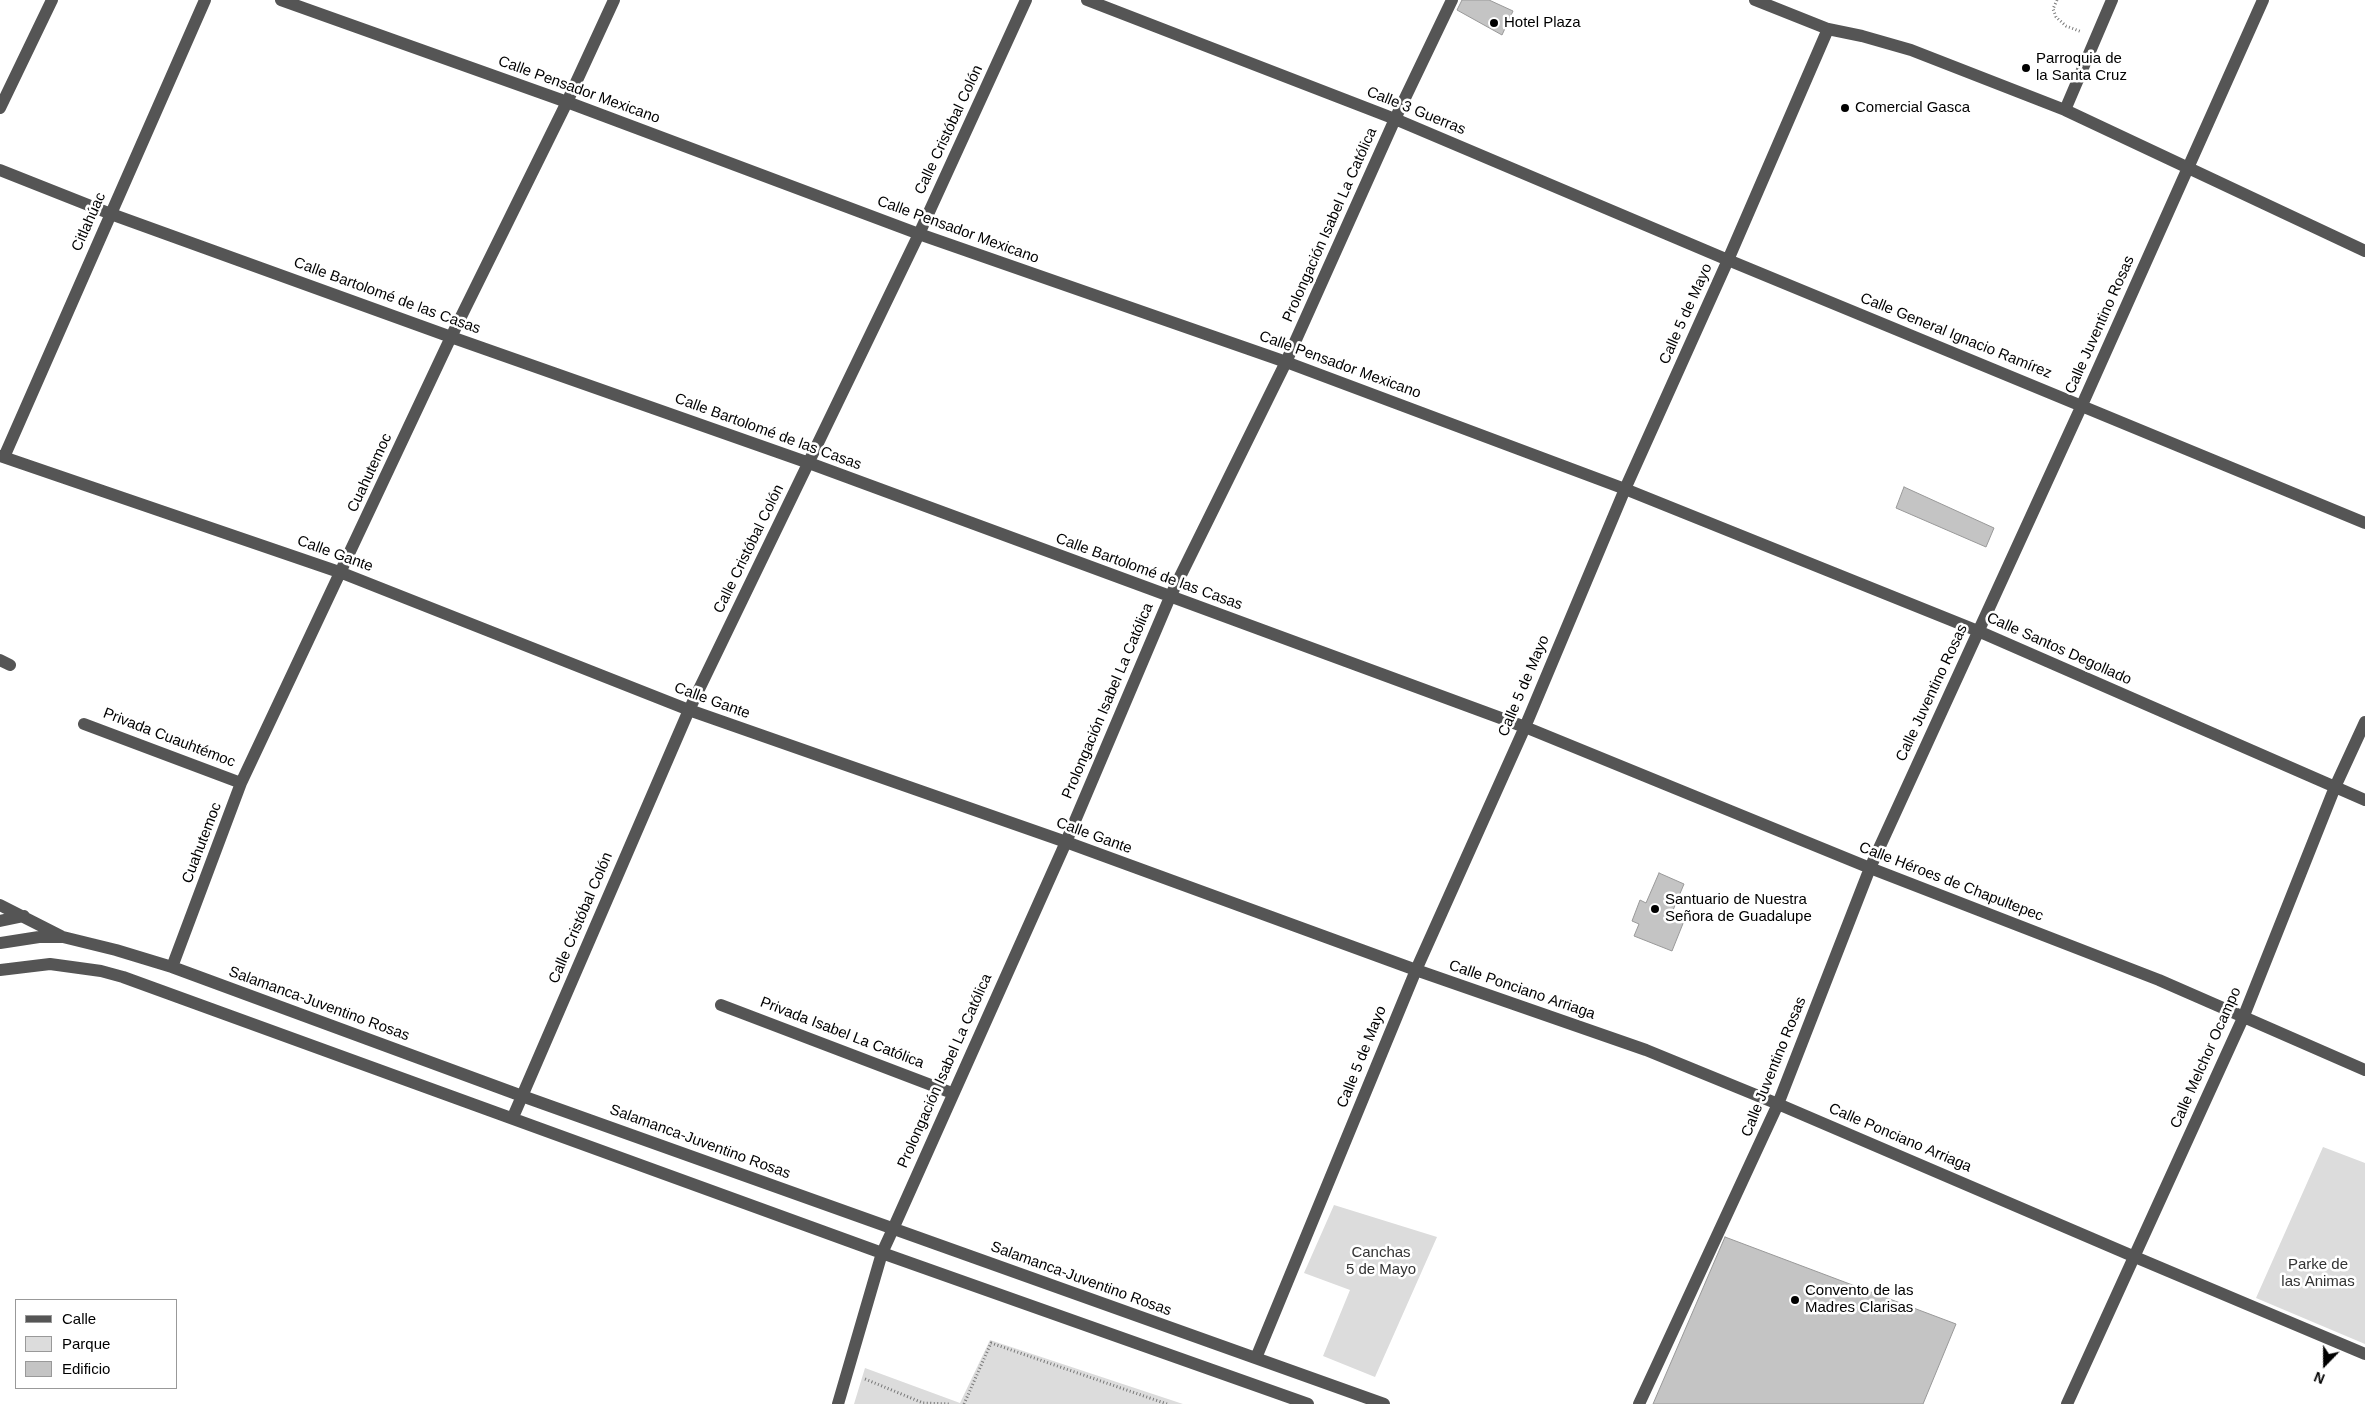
<!DOCTYPE html>
<html>
<head>
<meta charset="utf-8">
<style>
  body { margin:0 }
  #map { position:relative; width:2365px; height:1404px; overflow:hidden; background:#fff; font-family:Helvetica,sans-serif }
  canvas { display:block }
  .legend { position:absolute; left:15px; top:1299px; width:162px; height:90px; box-sizing:border-box; background:#fff; border:1px solid #999; margin:0; padding:6px 9px; list-style:none; font-size:15px; color:#000 }
  .legend li { display:flex; align-items:center; gap:10px; height:25px }
  .legend b { width:25px; border:1px solid #999 }
  .north { position:absolute; left:2300px; top:1339px; width:50px; height:50px; -webkit-text-stroke:4px #fff; paint-order:stroke; rotate:202deg; font-size:14px; font-weight:700; line-height:20px; text-align:center; color:#000 }
  .north::after { content:''; display:block; margin:auto; width:18px; height:22px; background:#000; clip-path:polygon(50% 0,100% 100%,50% 72%,0 100%) }
</style>
</head>
<body>
<div id="map">
<canvas width="2365" height="1404"></canvas>
<ul class="legend">
<li><b style="height:6px;background:#555"></b>Calle</li>
<li><b style="height:14px;background:#dcdcdc"></b>Parque</li>
<li><b style="height:14px;background:#c4c4c4"></b>Edificio</li>
</ul>
<div class="north">N</div>
</div>
<script>
const g = document.querySelector('canvas').getContext('2d');
g.lineJoin = 'round';
function fill(path, color) { g.fillStyle = color; g.fill(path, 'evenodd'); }
const shape = rows => new Path2D(rows.map(r => 'M' + r).join(''));
function strokePath(path, color, width, dash) { g.strokeStyle = color; g.lineWidth = width; g.lineCap = dash ? 'butt' : 'round'; g.setLineDash(dash || []); g.stroke(path); }
function label(font, color, halo, rows, align = 'center') {
  g.font = font + ' Helvetica,sans-serif'; g.lineWidth = 5; g.setLineDash([]); g.textBaseline = 'middle'; g.strokeStyle = halo; g.fillStyle = color; for (const [text, x, y, turn = 0] of rows) {
    g.save(); g.translate(x, y); g.rotate((+turn || 0) * Math.PI / 180); g.textAlign = isNaN(turn) ? turn : align; if (halo) g.strokeText(text, 0, 0); g.fillText(text, 0, 0); g.restore();
  }
}
fill(shape([
  [2323,1147,2365,1163,2365,1344,2256,1298],
  [1334,1205,1437,1237,1375,1377,1323,1356,1350,1290,1304,1273],
  [990,1340,1183,1404,854,1404,865,1368,960,1403]
]), '#dcdcdc');
const building = shape([
  [1462,0,1489,0,1513,11,1502,35,1457,10,1462,0],
  [1904,487,1994,528,1986,547,1896,508,1904,487],
  [1659,873,1684,884,1671,915,1684,921,1672,951,1634,936,1639,924,1632,921,1640,900,1646,903,1659,873],
  [1725,1237,1956,1324,1923,1404,1653,1404,1725,1237]
]);
fill(building, '#c4c4c4');
strokePath(building, '#999', 1);
strokePath(shape([
  [2057,0,2053,9,2056,17,2066,26,2082,32],
  [865,1379,923,1403,950,1404],
  [964,1404,991,1343,1167,1404]
]), '#777', 3, [1, 2.5]);
strokePath(shape([
  [281,0,567,102,919,234,1286,362,1625,489,1978,631,2365,800],
  [1087,0,1395,119,1728,260,2365,523],
  [1755,0,1828,29,1862,36,1911,50,2065,110,2365,251],
  [0,108,52,0],
  [2065,110,2112,0],
  [0,170,111,214,451,337,809,463,1525,727,1870,868,2159,980,2365,1070],
  [0,456,342,573,689,710,1066,842,1416,970,1646,1050,1778,1104,2135,1257,2365,1354],
  [4,457,205,0],
  [0,660,10,665],
  [84,724,241,783],
  [0,905,61,936],
  [0,921,24,916],
  [0,943,39,937,63,937,116,950,172,967,522,1096,1384,1404],
  [172,967,241,783,451,337,567,102,614,0],
  [0,970,50,964,101,971,123,977,882,1253,1308,1404],
  [721,1005,952,1093],
  [513,1117,689,710,919,234,1026,0],
  [1256,1358,1416,970,1525,727,1625,489,1728,260,1828,29],
  [838,1404,882,1253,893,1229,1066,842,1170,597,1286,362,1395,119,1452,0],
  [1639,1404,1778,1104,1870,868,2082,405,2263,0],
  [2067,1404,2243,1018,2335,787,2365,722]
]), '#555', 12);
for (const [x, y, r, color] of [
  [1494,23,5,"#000"],
  [2026,68,5,"#000"],
  [1845,108,5,"#000"],
  [1655,909,5,"#000"],
  [1795,1300,5,"#000"]
]) { const dot = new Path2D(); dot.arc(x, y, r, 0, 2 * Math.PI); g.fillStyle = color; g.fill(dot); strokePath(dot, '#fff', 2); }
label('15px', '#000', '#fff', [
  ["Hotel Plaza",1504,23],
  ["Parroquia de",2036,59],
  ["la Santa Cruz",2036,76],
  ["Comercial Gasca",1855,108],
  ["Santuario de Nuestra",1665,900],
  ["Señora de Guadalupe",1665,917],
  ["Convento de las",1805,1291],
  ["Madres Clarisas",1805,1308]
], 'left');
label('15px', '#000', '#fff', [
  ["Calle Pensador Mexicano",579,90,20],
  ["Calle 3 Guerras",1416,111,22],
  ["Calle Cristóbal Colón",949,130,-65],
  ["Citlahúac",89,222,-66],
  ["Prolongación Isabel La Católica",1330,225,-66],
  ["Calle Pensador Mexicano",958,230,20],
  ["Calle Bartolomé de las Casas",387,296,20],
  ["Calle 5 de Mayo",1686,314,-66],
  ["Calle Juventino Rosas",2100,325,-66],
  ["Calle General Ignacio Ramírez",1956,336,22],
  ["Calle Pensador Mexicano",1340,365,20],
  ["Calle Bartolomé de las Casas",768,432,20],
  ["Cuahutemoc",370,473,-65],
  ["Calle Cristóbal Colón",749,549,-64],
  ["Calle Gante",335,554,20],
  ["Calle Bartolomé de las Casas",1149,572,20],
  ["Calle Santos Degollado",2059,649,24],
  ["Calle 5 de Mayo",1524,686,-67],
  ["Calle Juventino Rosas",1932,693,-65],
  ["Calle Gante",712,701,20],
  ["Prolongación Isabel La Católica",1108,701,-67],
  ["Privada Cuauhtémoc",169,738,21],
  ["Calle Gante",1094,836,20],
  ["Cuahutemoc",202,843,-69],
  ["Calle Héroes de Chapultepec",1951,882,21],
  ["Calle Cristóbal Colón",581,918,-67],
  ["Calle Ponciano Arriaga",1522,990,19],
  ["Salamanca-Juventino Rosas",319,1004,20],
  ["Privada Isabel La Católica",842,1033,21],
  ["Calle 5 de Mayo",1362,1057,-68],
  ["Calle Melchor Ocampo",2206,1058,-66],
  ["Calle Juventino Rosas",1774,1067,-68],
  ["Prolongación Isabel La Católica",945,1071,-66],
  ["Calle Ponciano Arriaga",1900,1138,23],
  ["Salamanca-Juventino Rosas",700,1142,20],
  ["Salamanca-Juventino Rosas",1081,1279,20]
]);
label('15px', '#333', '#fff', [
  ["Canchas",1381,1253],
  ["5 de Mayo",1381,1270],
  ["Parke de",2318,1265],
  ["las Animas",2318,1282]
]);
</script>
</body>
</html>
